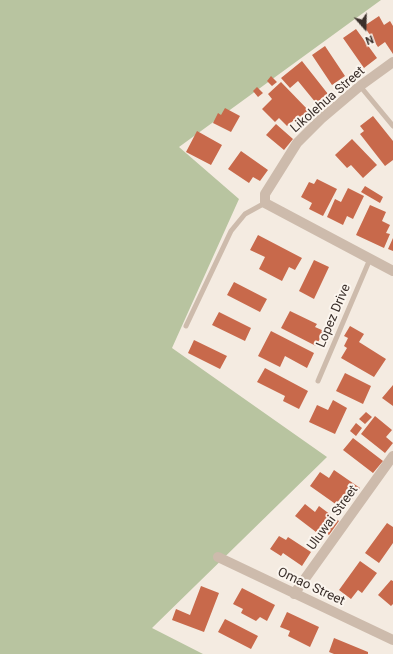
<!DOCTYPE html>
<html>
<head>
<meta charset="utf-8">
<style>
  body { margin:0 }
  #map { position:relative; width:393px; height:654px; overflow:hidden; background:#f4ebe1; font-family:Roboto,sans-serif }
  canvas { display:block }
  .north { position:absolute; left:345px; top:8px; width:40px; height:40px; -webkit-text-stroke:3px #fbf5ee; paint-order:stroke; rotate:160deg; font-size:11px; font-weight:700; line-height:16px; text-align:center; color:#3b302b }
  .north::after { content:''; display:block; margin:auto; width:14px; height:18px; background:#3b302b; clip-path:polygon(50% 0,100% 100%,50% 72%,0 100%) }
</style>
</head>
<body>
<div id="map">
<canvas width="393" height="654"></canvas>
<div class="north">N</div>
</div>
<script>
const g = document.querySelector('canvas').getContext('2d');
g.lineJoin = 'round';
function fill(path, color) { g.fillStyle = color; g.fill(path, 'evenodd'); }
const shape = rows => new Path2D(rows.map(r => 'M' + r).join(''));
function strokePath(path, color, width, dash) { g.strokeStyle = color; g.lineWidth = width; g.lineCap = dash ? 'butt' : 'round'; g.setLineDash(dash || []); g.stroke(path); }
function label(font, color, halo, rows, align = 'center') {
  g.font = font + ' Roboto,sans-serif'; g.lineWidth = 4; g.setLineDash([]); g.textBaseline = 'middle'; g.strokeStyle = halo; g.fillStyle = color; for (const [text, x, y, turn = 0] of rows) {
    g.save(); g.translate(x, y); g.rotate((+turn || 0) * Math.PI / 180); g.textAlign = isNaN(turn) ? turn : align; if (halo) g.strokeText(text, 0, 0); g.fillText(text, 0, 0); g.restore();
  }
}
fill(shape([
  [0,0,381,0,179,147,239,199,172,348,327,457,152,628,203,654,0,654]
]), '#b8c4a0');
fill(shape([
  [379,16,384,25,390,21,393,26,393,54,385,42,378,47,364,26],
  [356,29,377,58,364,68,343,38],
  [325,46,345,76,332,85,312,55],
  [302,61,328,94,316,103,298,81,290,88,281,78],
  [271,76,277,82,272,86,267,81],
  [281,82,310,112,297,124,294,120,287,126,279,118,275,122,262,109,272,99,268,94],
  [257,87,263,93,258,97,253,91],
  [225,108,240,116,231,132,213,123,218,113,221,115],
  [373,116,393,141,393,160,385,166,360,134,364,131,360,126],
  [276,124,293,139,284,150,266,135],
  [197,131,222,145,211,165,186,152],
  [352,139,377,165,363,178,351,165,347,168,335,155],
  [241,151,268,170,260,181,253,177,249,183,228,169],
  [317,179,337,189,323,216,309,209,312,203,301,197,309,182,314,184],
  [365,186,383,197,380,203,361,192],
  [348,188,364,196,353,219,347,216,343,225,327,217,335,199,341,202],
  [370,205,386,212,382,221,390,225,386,233,390,234,384,248,356,235],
  [258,235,302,258,295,270,289,267,282,281,259,269,265,257,250,250],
  [393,238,393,251,388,249],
  [314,260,329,267,314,299,299,291],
  [234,282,267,299,260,312,227,295],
  [290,311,317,324,315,327,324,331,316,346,281,328],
  [219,312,251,328,245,341,212,325],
  [350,326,364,334,359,342,386,359,374,377,341,358,347,348,344,346,348,338,344,336],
  [271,331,314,353,307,368,285,356,280,367,258,356],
  [194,340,227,356,220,369,188,353],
  [265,368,308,391,299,409,283,401,285,396,257,382],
  [345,373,371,386,363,404,336,391],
  [393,385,393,406,382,398],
  [333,400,347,408,335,434,309,422,317,405,328,410],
  [366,412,372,417,365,424,359,419],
  [375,416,392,430,386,437,393,443,385,453,361,434],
  [356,423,362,428,356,436,350,431],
  [353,438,383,461,373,473,343,450],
  [334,470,360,488,344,510,310,486,320,472,329,478],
  [305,504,315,512,319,506,339,521,329,535,320,528,316,532,295,516],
  [387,523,393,527,393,543,379,563,365,553],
  [279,536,286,540,288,537,311,552,302,566,283,553,281,556,270,549],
  [360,561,377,573,362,593,358,590,351,599,339,590],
  [391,580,393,581,393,604,391,606,378,595],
  [201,586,219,593,204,632,172,620,176,609,190,615],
  [242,588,275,605,267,621,260,617,256,621,241,613,243,609,233,604],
  [287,612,319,627,310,647,288,636,290,631,280,627],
  [225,619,258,636,251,649,218,632],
  [334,638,368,652,368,654,334,654,329,652]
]), '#c8694b');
strokePath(shape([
  [360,86,393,126],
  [186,326,231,231,245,214,265,203],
  [318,381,370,259]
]), '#cdbbac', 5);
strokePath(shape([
  [393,62,360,86,321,119,297,143,265,194,265,203,393,271],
  [218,557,393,640],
  [294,594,393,456]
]), '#cdbbac', 10);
label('13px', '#3b302b', '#fbf5ee', [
  ["Likolehua Street",328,100,-41],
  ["Lopez Drive",334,316,-67],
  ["Uluwai Street",333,518,-54],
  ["Omao Street",311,587,25]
]);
</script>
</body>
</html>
